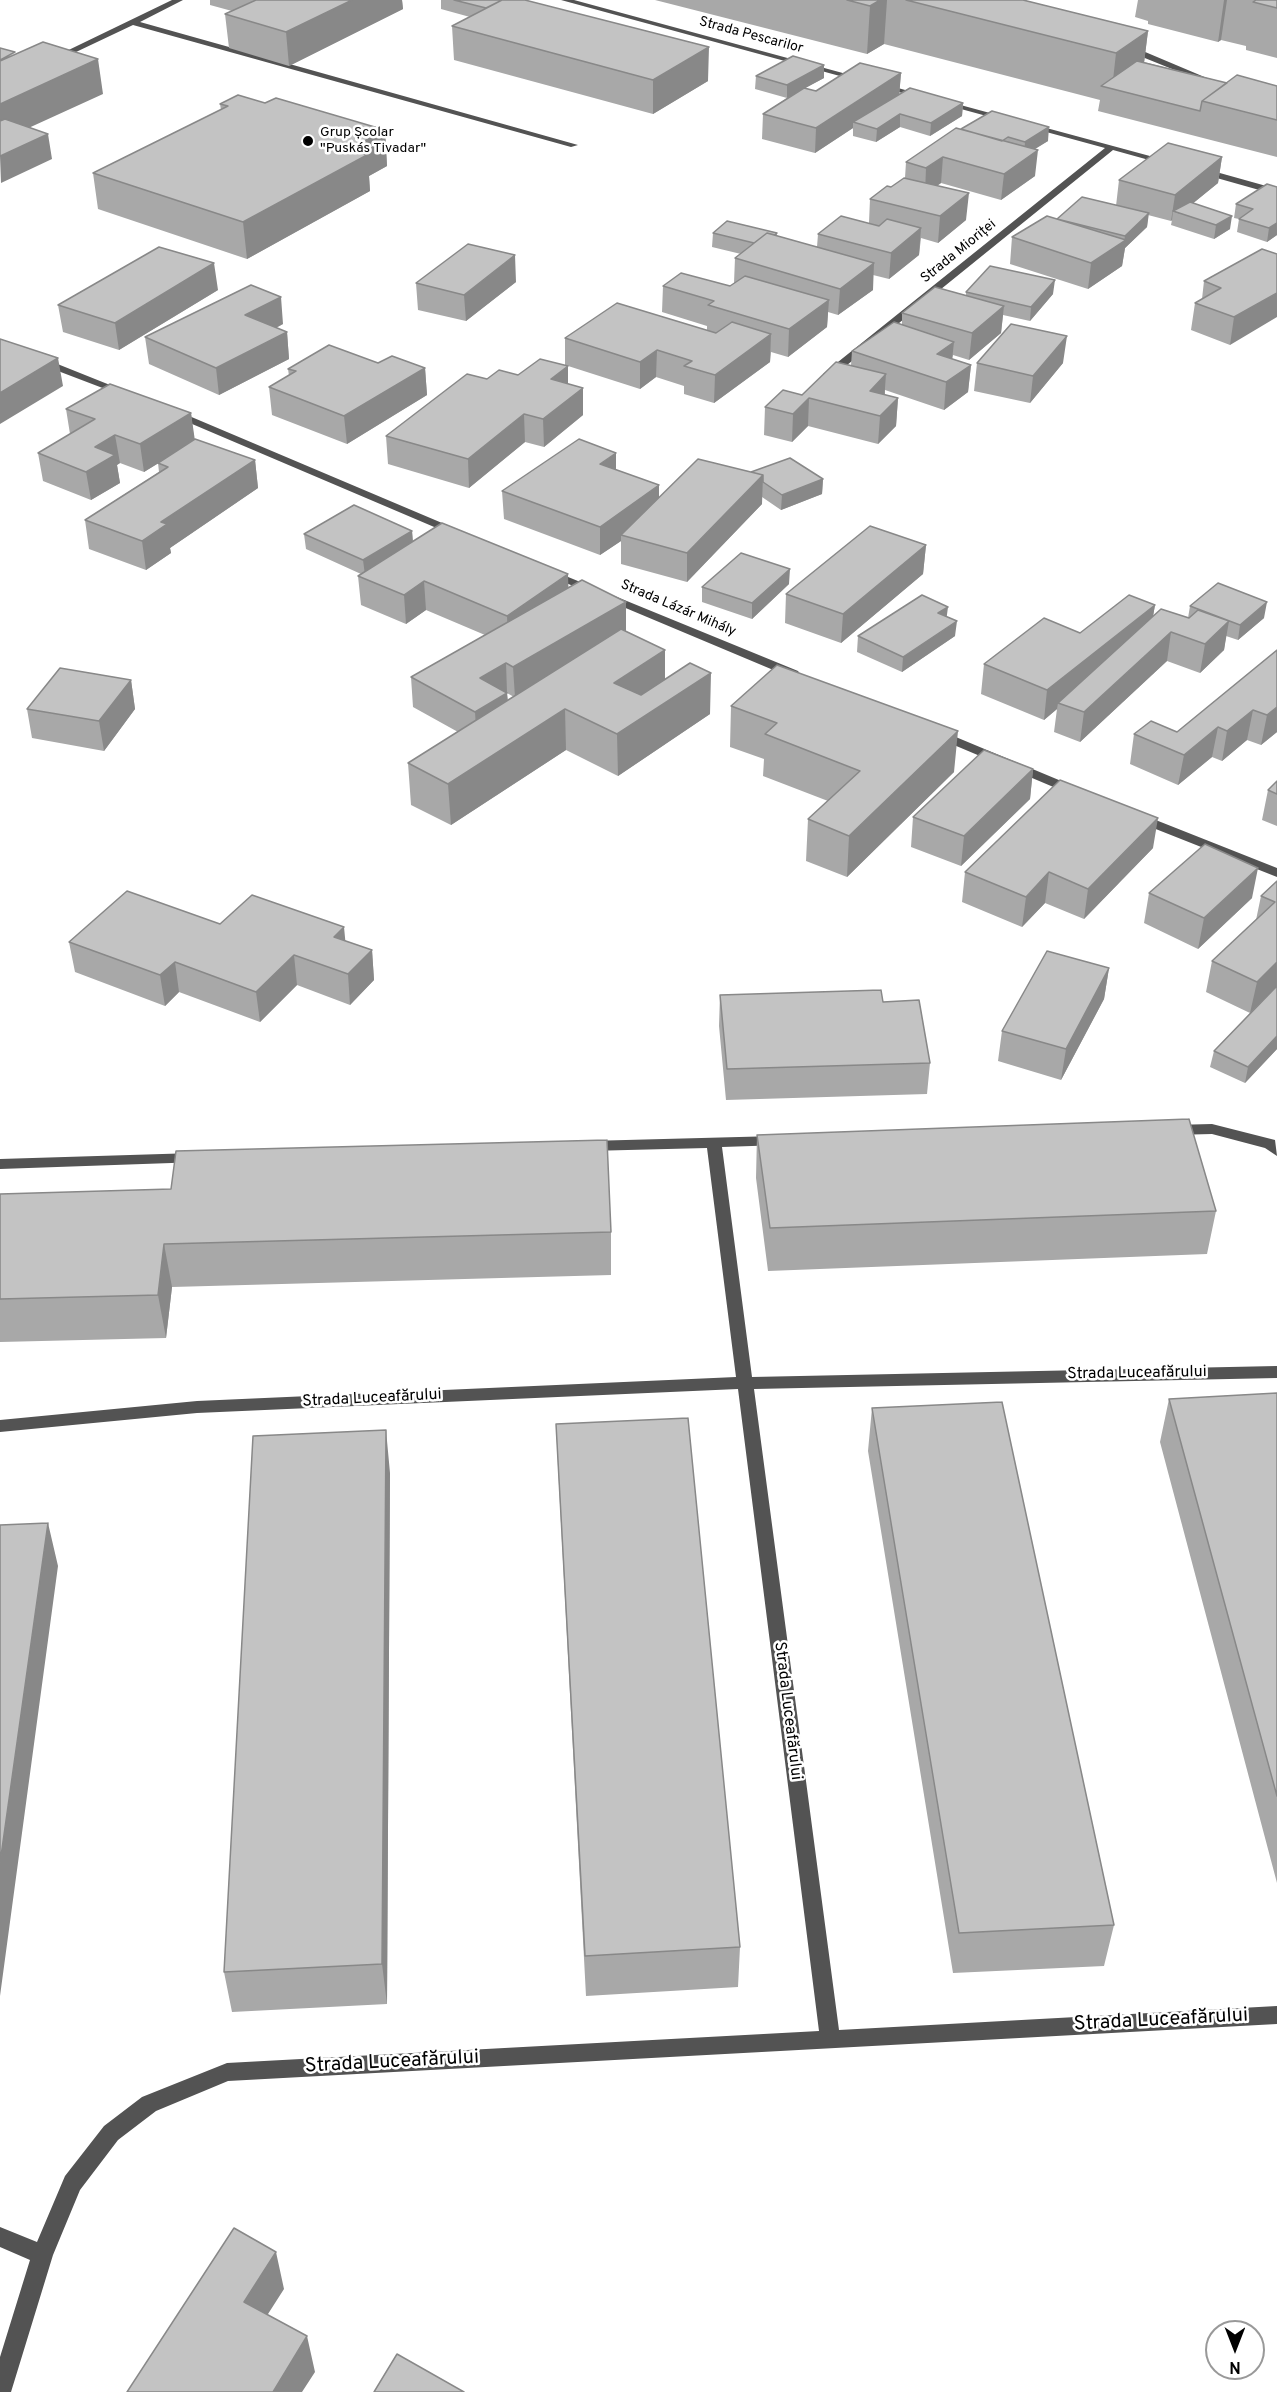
<!DOCTYPE html>
<html>
<head>
<meta charset="utf-8">
<style>
  body { margin:0 }
  #map { position:relative; width:1277px; height:2392px; overflow:hidden; background:#fff; font-family:Overpass,sans-serif }
  canvas { display:block }
  .north { position:absolute; left:1205px; top:2320px; width:60px; height:60px; box-sizing:border-box; background:#fff; border:2px solid #999; border-radius:50%; rotate:180deg; font-size:16px; font-weight:700; line-height:24px; text-align:center; color:#000 }
  .north::after { content:''; display:block; margin:auto; width:21px; height:27px; background:#000; clip-path:polygon(50% 0,100% 100%,50% 72%,0 100%) }
</style>
</head>
<body>
<div id="map">
<canvas width="1277" height="2392"></canvas>
<div class="north">N</div>
</div>
<script>
const g = document.querySelector('canvas').getContext('2d');
g.lineJoin = 'round';
const shape = rows => new Path2D(rows.map(r => 'M' + r).join(''));
function fill(path, color) { g.fillStyle = color; g.fill(path, 'evenodd'); }
function strokePath(path, color, width, dash) { g.strokeStyle = color; g.lineWidth = width; g.lineCap = dash ? 'butt' : 'round'; g.setLineDash(dash || []); g.stroke(path); }
function label(font, color, halo, rows, align = 'center') {
  g.font = font + ' Overpass,sans-serif'; g.lineWidth = 5; g.setLineDash([]); g.textBaseline = 'middle'; g.strokeStyle = halo; g.fillStyle = color; for (const [text, x, y, turn = 0] of rows) {
    g.save(); g.translate(x, y); g.rotate((+turn || 0) * Math.PI / 180); g.textAlign = isNaN(turn) ? turn : align; if (halo) g.strokeText(text, 0, 0); g.fillText(text, 0, 0); g.restore();
  }
}
fill(shape([
  [172,0,183,0,140,22,578,145,571,147,133,25,57,61,50,59,172,0],
  [561,0,574,0,1012,119,1005,121,561,0],
  [1125,46,1131,46,1221,84,1214,86,1125,50,1125,46],
  [1028,123,1172,162,1167,165,1113,150,831,378,823,378,823,374,1105,148,1028,127,1028,123],
  [1202,168,1277,189,1277,195,1199,173,1197,171,1202,168],
  [37,359,45,359,130,393,121,395,37,363,37,359],
  [175,410,461,531,463,533,457,536,453,535,171,415,171,411,175,410],
  [551,570,798,671,800,674,794,678,790,677,547,575,547,571,551,570],
  [939,730,1078,788,1080,791,1074,795,1070,794,935,737,933,734,935,731,939,730],
  [1138,813,1277,868,1277,877,1133,820,1132,817,1138,813],
  [1212,1124,1275,1140,1277,1156,1265,1148,1212,1134,1173,1135,1166,1130,1173,1125,1212,1124],
  [777,1136,784,1141,782,1145,722,1147,752,1377,1277,1366,1277,1378,754,1389,839,2030,1277,2006,1277,2024,228,2081,156,2111,118,2140,80,2190,53,2255,11,2392,0,2392,0,2357,30,2260,0,2247,0,2227,37,2242,65,2176,104,2126,142,2097,227,2063,819,2031,738,1389,197,1413,0,1432,0,1420,197,1401,736,1377,707,1148,588,1151,581,1146,588,1141,777,1136],
  [195,1153,202,1158,200,1162,0,1169,0,1159,195,1153]
]), '#535353');
fill(shape([
  [210,0,402,0,403,9,289,66,229,48,225,14,232,11,210,5],
  [441,0,525,0,708,81,653,114,454,60,452,26,470,17,441,9],
  [655,0,1023,0,1148,31,1144,62,1227,83,1277,86,1277,157,1098,111,1100,100,884,44,867,54],
  [1138,0,1277,0,1277,58,1246,50,1246,46,1221,40,1218,42,1148,24,1148,21,1135,17],
  [824,65,824,78,805,88,816,91,901,73,899,95,963,103,962,116,930,136,900,127,876,142,853,136,853,128,815,153,762,139,763,114,787,98,755,89,756,76],
  [265,103,385,130,387,166,369,176,370,191,247,259,98,209,93,173,221,110,220,104],
  [961,129,1048,141,1034,149,1035,176,1001,200,941,183,937,186,966,220,938,243,921,238,919,255,889,279,873,275,873,290,838,315,828,312,827,327,788,357,771,352,770,362,714,403,684,394,684,386,656,377,640,389,565,365,565,338,707,330,707,326,662,312,663,286,730,286,734,283,735,258,741,254,712,247,713,233,777,233,777,236,817,247,818,234,869,223,870,199,891,187,905,178,906,162],
  [1222,157,1218,183,1193,203,1230,229,1214,239,1171,225,1172,220,1171,221,1148,215,1147,227,1125,248,1122,266,1088,289,1010,264,1012,237,1057,219,1116,206,1119,180],
  [1277,187,1277,235,1267,242,1237,232,1239,219,1234,218,1236,204],
  [1277,254,1230,345,1191,330,1195,303,1202,299,1204,281],
  [516,282,466,321,418,310,416,283],
  [218,290,119,350,63,332,58,305],
  [966,292,1053,294,1030,321,1003,315,1001,333,969,360,953,355,952,359,971,365,968,392,944,410,885,390,885,395,898,398,896,426,878,444,808,426,792,442,764,435,765,407,802,395,851,365,852,351,902,325,902,313,966,295],
  [283,324,276,328,287,332,289,359,219,395,149,364,145,337],
  [378,363,425,368,427,395,347,444,272,415,269,387,289,376,288,369],
  [977,363,1063,363,1030,403,974,391],
  [518,375,568,384,583,415,544,447,525,442,469,488,388,464,386,436,487,379],
  [66,409,191,413,194,440,255,460,258,488,170,548,171,553,146,570,89,549,85,520,159,472,158,463,160,462,144,472,120,463,117,465,120,483,91,500,43,481,38,453,70,434],
  [616,470,659,497,751,472,823,479,822,494,781,510,762,497,762,504,687,582,621,564,621,541,600,555,504,519,502,491],
  [412,531,413,541,569,588,626,631,625,632,665,679,710,714,618,776,566,750,451,825,411,805,408,763,458,732,413,707,411,677,485,635,426,610,406,624,361,605,358,576,361,574,306,549,304,534],
  [507,693,514,697,508,701],
  [926,545,923,574,841,643,785,623,786,594],
  [789,584,752,619,702,602,702,587],
  [1155,605,1153,616,1188,618,1190,606,1264,618,1238,640,1226,636,1224,650,1200,673,1167,661,1080,742,1054,732,1057,709,1044,720,981,694,984,664,1080,633],
  [858,636,955,636,902,672,857,652],
  [1277,650,1277,732,1261,745,1247,740,1222,761,1212,757,1178,785,1130,764,1134,734,1177,732],
  [131,680,135,709,104,751,32,738,27,709],
  [731,706,954,772,847,877,806,861,808,819,828,801,763,776,764,759,730,747],
  [1033,769,1030,799,961,866,911,847,913,817],
  [1277,781,1277,826,1262,820,1268,790],
  [1153,848,1084,919,1045,903,1022,927,962,902,965,872],
  [1277,881,1277,1049,1245,1083,1210,1067,1214,1051,1250,1013,1206,992,1212,961,1256,920,1261,896],
  [1149,893,1252,898,1198,949,1144,923],
  [220,924,345,941,372,950,374,980,350,1005,297,985,260,1022,179,992,165,1006,75,972,69,942],
  [1109,968,1104,999,1061,1080,998,1061,1002,1031],
  [720,995,883,1002,930,1063,927,1094,726,1100,719,1026],
  [757,1135,1216,1211,1207,1254,768,1271,756,1178],
  [0,1194,611,1232,611,1275,172,1287,166,1338,0,1342],
  [1277,1393,1277,1883,1160,1442,1169,1399],
  [872,1408,1114,1925,1104,1966,953,1973,868,1451],
  [556,1424,740,1947,738,1987,586,1996,558,1467],
  [390,1473,387,2004,232,2012,224,1972]
]), '#a8a8a8');
fill(shape([
  [352,0,402,0,403,9,289,66,286,32],
  [880,0,887,0,884,44,867,54,870,6],
  [1224,0,1227,0,1221,40,1218,42],
  [1148,31,1142,80,1112,89,1116,53],
  [709,47,708,81,653,114,653,80],
  [98,59,103,94,0,141,0,104],
  [824,65,824,78,787,98,787,85],
  [901,73,899,98,853,122,853,128,815,153,816,128],
  [963,103,962,116,930,136,931,123],
  [900,114,900,127,876,142,877,129],
  [1049,127,1048,141,1024,156,1025,142],
  [385,130,387,166,369,176,370,191,247,259,243,222,348,150],
  [48,134,52,159,1,183,0,156],
  [1038,150,1035,176,1001,200,1004,174],
  [943,157,941,183,925,194,926,168],
  [1222,157,1218,183,1180,214,1173,211,1172,220,1171,221,1175,195],
  [969,193,966,220,938,243,940,216],
  [1149,213,1147,227,1125,248,1122,266,1088,289,1091,263,1124,241,1125,236],
  [1232,216,1230,229,1214,239,1216,225],
  [1277,223,1277,235,1267,242,1269,228],
  [921,228,919,255,889,279,891,253],
  [515,255,516,282,466,321,464,295],
  [214,263,218,290,119,350,115,323],
  [874,263,873,290,838,315,840,289],
  [1055,280,1053,294,1030,321,1031,307],
  [1277,293,1277,317,1230,345,1234,317],
  [281,297,283,324,248,342,245,315],
  [829,300,827,327,788,357,789,329],
  [1004,306,1001,333,969,360,972,333],
  [287,332,289,359,219,395,216,368],
  [771,334,770,362,714,403,715,375],
  [1067,336,1063,363,1030,403,1033,376],
  [954,342,951,370,937,354],
  [657,350,656,377,640,389,640,362],
  [58,358,63,386,0,424,0,393],
  [971,365,968,392,944,410,946,382],
  [568,366,568,394,551,379],
  [425,368,427,395,347,444,344,416],
  [886,374,884,402,870,391],
  [583,388,583,415,544,447,543,419],
  [809,398,808,426,792,442,793,414],
  [898,398,896,426,878,444,880,416],
  [191,413,195,441,144,472,140,444],
  [524,414,525,442,469,488,468,459],
  [115,435,120,463,117,465,120,483,91,500,86,472,95,447],
  [616,453,616,481,600,464],
  [255,460,258,488,170,548,171,553,146,570,142,541,161,522],
  [763,475,762,504,687,582,687,553],
  [823,479,822,494,781,510,782,495],
  [659,485,659,513,621,535,621,541,600,555,600,527],
  [412,531,413,546,365,575,363,560],
  [926,545,923,574,841,643,843,614],
  [790,569,789,584,752,619,752,603],
  [568,574,569,603,508,645,507,616],
  [424,581,426,610,406,624,404,595],
  [626,602,626,631,515,697,513,667],
  [1267,602,1264,618,1238,640,1240,625],
  [1155,605,1150,634,1058,703,1057,709,1044,720,1047,690],
  [948,607,946,622,938,613],
  [957,621,955,636,902,672,903,657],
  [1229,621,1224,650,1200,673,1205,644],
  [1171,632,1167,661,1080,742,1084,712],
  [665,650,665,691,614,724,614,683],
  [506,663,507,693,480,678],
  [711,673,710,714,618,776,617,734],
  [131,680,135,709,104,751,99,721],
  [507,693,509,723,477,742,475,712],
  [1277,707,1277,732,1261,745,1267,715],
  [565,709,566,750,451,825,448,784],
  [1253,710,1247,740,1222,761,1227,731],
  [1218,727,1212,757,1178,785,1184,755],
  [958,731,954,772,847,877,849,836],
  [1033,769,1030,799,961,866,964,836],
  [1158,818,1153,848,1084,919,1088,889],
  [1258,868,1252,898,1198,949,1204,918],
  [1049,872,1045,903,1022,927,1026,897],
  [344,927,347,958,334,937],
  [372,950,374,980,350,1005,348,974],
  [294,955,297,985,260,1022,256,992],
  [175,962,179,992,165,1006,160,975],
  [1277,962,1277,986,1250,1013,1257,982],
  [1109,968,1104,999,1061,1080,1066,1049],
  [1277,1036,1277,1049,1245,1083,1248,1067],
  [164,1244,172,1287,166,1338,158,1295],
  [386,1430,390,1473,387,2004,382,1964],
  [48,1523,58,1566,0,1996,0,1863],
  [276,2252,284,2289,252,2339,244,2302],
  [307,2336,315,2372,302,2392,273,2392]
]), '#888');
const building = shape([
  [256,0,352,0,286,32,225,14,256,0],
  [454,0,502,0,486,8,454,0],
  [502,0,525,0,709,47,653,80,452,26,502,0],
  [847,0,880,0,870,6,847,0],
  [906,0,1023,0,1148,31,1116,53,906,0],
  [1256,0,1277,0,1277,8,1253,2,1256,0],
  [43,42,98,59,0,104,0,61,43,42],
  [0,48,15,52,0,60,0,48],
  [793,56,824,65,787,85,756,76,793,56],
  [1137,61,1227,83,1202,101,1200,111,1101,86,1137,61],
  [860,63,901,73,816,128,763,114,804,88,816,91,860,63],
  [1237,75,1277,86,1277,120,1202,101,1237,75],
  [910,88,963,103,931,123,900,114,877,129,853,122,910,88],
  [238,95,265,103,276,98,385,130,348,150,367,155,243,222,93,173,228,106,220,104,238,95],
  [992,111,1049,127,1025,142,1008,137,1002,141,961,129,992,111],
  [5,119,48,134,0,156,0,121,5,119],
  [956,128,1038,150,1004,174,943,157,926,168,906,162,956,128],
  [1168,143,1222,157,1175,195,1119,180,1168,143],
  [904,178,969,193,940,216,870,199,887,186,891,187,904,178],
  [1267,184,1277,187,1277,223,1269,228,1239,219,1253,209,1236,204,1267,184],
  [1082,197,1149,213,1125,236,1057,219,1082,197],
  [1190,202,1232,216,1216,225,1173,211,1190,202],
  [841,216,879,226,887,219,921,228,891,253,818,234,841,216],
  [1047,216,1126,240,1091,263,1012,237,1047,216],
  [727,221,777,233,775,235,767,233,754,243,713,233,727,221],
  [767,233,874,263,840,289,735,258,767,233],
  [468,244,515,255,464,295,416,283,468,244],
  [159,247,214,263,115,323,58,305,159,247],
  [1262,249,1277,254,1277,293,1234,317,1195,303,1221,288,1204,281,1262,249],
  [990,266,1055,280,1031,307,966,292,990,266],
  [681,273,730,286,745,276,829,300,789,329,708,305,714,301,663,286,681,273],
  [251,285,281,297,245,315,287,332,216,368,145,337,251,285],
  [935,287,1004,306,972,333,902,313,935,287],
  [617,303,716,333,732,322,771,334,715,375,684,366,692,361,657,350,640,362,565,338,617,303],
  [894,322,954,342,937,354,971,365,946,382,852,351,894,322],
  [1011,324,1067,336,1033,376,977,363,1011,324],
  [0,339,58,358,0,393,0,339],
  [329,345,378,363,392,356,425,368,344,416,269,387,296,371,288,369,329,345],
  [540,359,568,366,551,379,583,388,543,419,524,414,468,459,386,436,467,374,487,379,499,370,518,375,540,359],
  [836,362,886,374,870,391,898,398,880,416,809,398,793,414,765,407,783,390,802,395,836,362],
  [110,384,191,413,140,444,115,435,95,447,115,455,86,472,38,453,95,419,66,409,110,384],
  [195,439,255,460,161,522,167,524,142,541,85,520,168,467,158,463,195,439],
  [579,439,616,453,600,464,659,485,600,527,502,491,579,439],
  [790,458,823,479,782,495,763,482,763,475,751,472,790,458],
  [698,459,763,475,687,553,621,535,698,459],
  [354,505,412,531,363,560,304,534,354,505],
  [442,523,568,574,507,616,424,581,404,595,358,576,442,523],
  [870,526,926,545,843,614,786,594,870,526],
  [741,553,790,569,752,603,702,587,741,553],
  [582,580,626,602,513,667,506,663,480,678,507,693,475,712,411,677,582,580],
  [1218,583,1267,602,1240,625,1190,606,1218,583],
  [922,595,948,607,938,613,957,621,903,657,858,636,922,595],
  [1129,595,1155,605,1047,690,984,664,1044,618,1080,633,1129,595],
  [1161,609,1189,618,1198,610,1229,621,1205,644,1171,632,1084,712,1058,703,1161,609],
  [621,629,665,650,614,683,641,695,690,663,711,673,617,734,565,709,448,784,408,763,621,629],
  [1277,650,1277,707,1267,715,1253,710,1227,731,1218,727,1184,755,1134,734,1151,721,1177,732,1277,650],
  [777,665,958,731,849,836,808,819,860,771,765,734,777,723,731,706,777,665],
  [60,668,131,680,99,721,27,709,60,668],
  [984,750,1033,769,964,836,913,817,984,750],
  [1060,780,1158,818,1088,889,1049,872,1026,897,965,872,1060,780],
  [1277,781,1277,794,1268,790,1277,781],
  [1205,844,1258,868,1204,918,1149,893,1205,844],
  [1277,881,1277,962,1257,982,1212,961,1275,902,1261,896,1277,881],
  [127,891,220,924,252,895,344,927,334,937,372,950,348,974,294,955,256,992,175,962,160,975,69,942,127,891],
  [1047,951,1109,968,1066,1049,1002,1031,1047,951],
  [1277,986,1277,1036,1248,1067,1214,1051,1277,986],
  [881,990,883,1002,919,1000,930,1063,727,1069,720,995,881,990],
  [1189,1119,1216,1211,770,1228,757,1135,1189,1119],
  [607,1140,611,1232,164,1244,158,1295,0,1299,0,1194,171,1189,176,1151,607,1140],
  [1277,1393,1277,1796,1169,1399,1277,1393],
  [1002,1402,1114,1925,959,1933,872,1408,1002,1402],
  [688,1418,740,1947,585,1956,556,1424,688,1418],
  [386,1430,382,1964,224,1972,253,1436,386,1430],
  [48,1523,0,1863,0,1525,48,1523],
  [234,2228,276,2252,244,2302,307,2336,273,2392,127,2392,234,2228],
  [397,2354,464,2392,374,2392,397,2354]
]);
fill(building, '#c3c3c3');
strokePath(building, '#888', 1.5);
for (const [x, y, r, color] of [
  [308,141,6,"#000"]
]) { const dot = new Path2D(); dot.arc(x, y, r, 0, 2 * Math.PI); g.fillStyle = color; g.fill(dot); strokePath(dot, '#fff', 2); }
label('14px', '#000', '#fff', [
  ["Strada Pescarilor",751,36,15],
  ["Strada Mioriței",959,252,-39],
  ["Strada Lázár Mihály",678,609,23]
]);
label('14px', '#000', '#fff', [
  ["Grup Școlar",320,133],
  ["\"Puskás Tivadar\"",320,149]
], 'left');
label('16px', '#000', '#fff', [
  ["Strada Luceafărului",1137,1374,-1],
  ["Strada Luceafărului",372,1399,-3],
  ["Strada Luceafărului",787,1711,83]
]);
label('20px', '#000', '#fff', [
  ["Strada Luceafărului",1161,2021,-3],
  ["Strada Luceafărului",392,2063,-3]
]);
</script>
</body>
</html>
